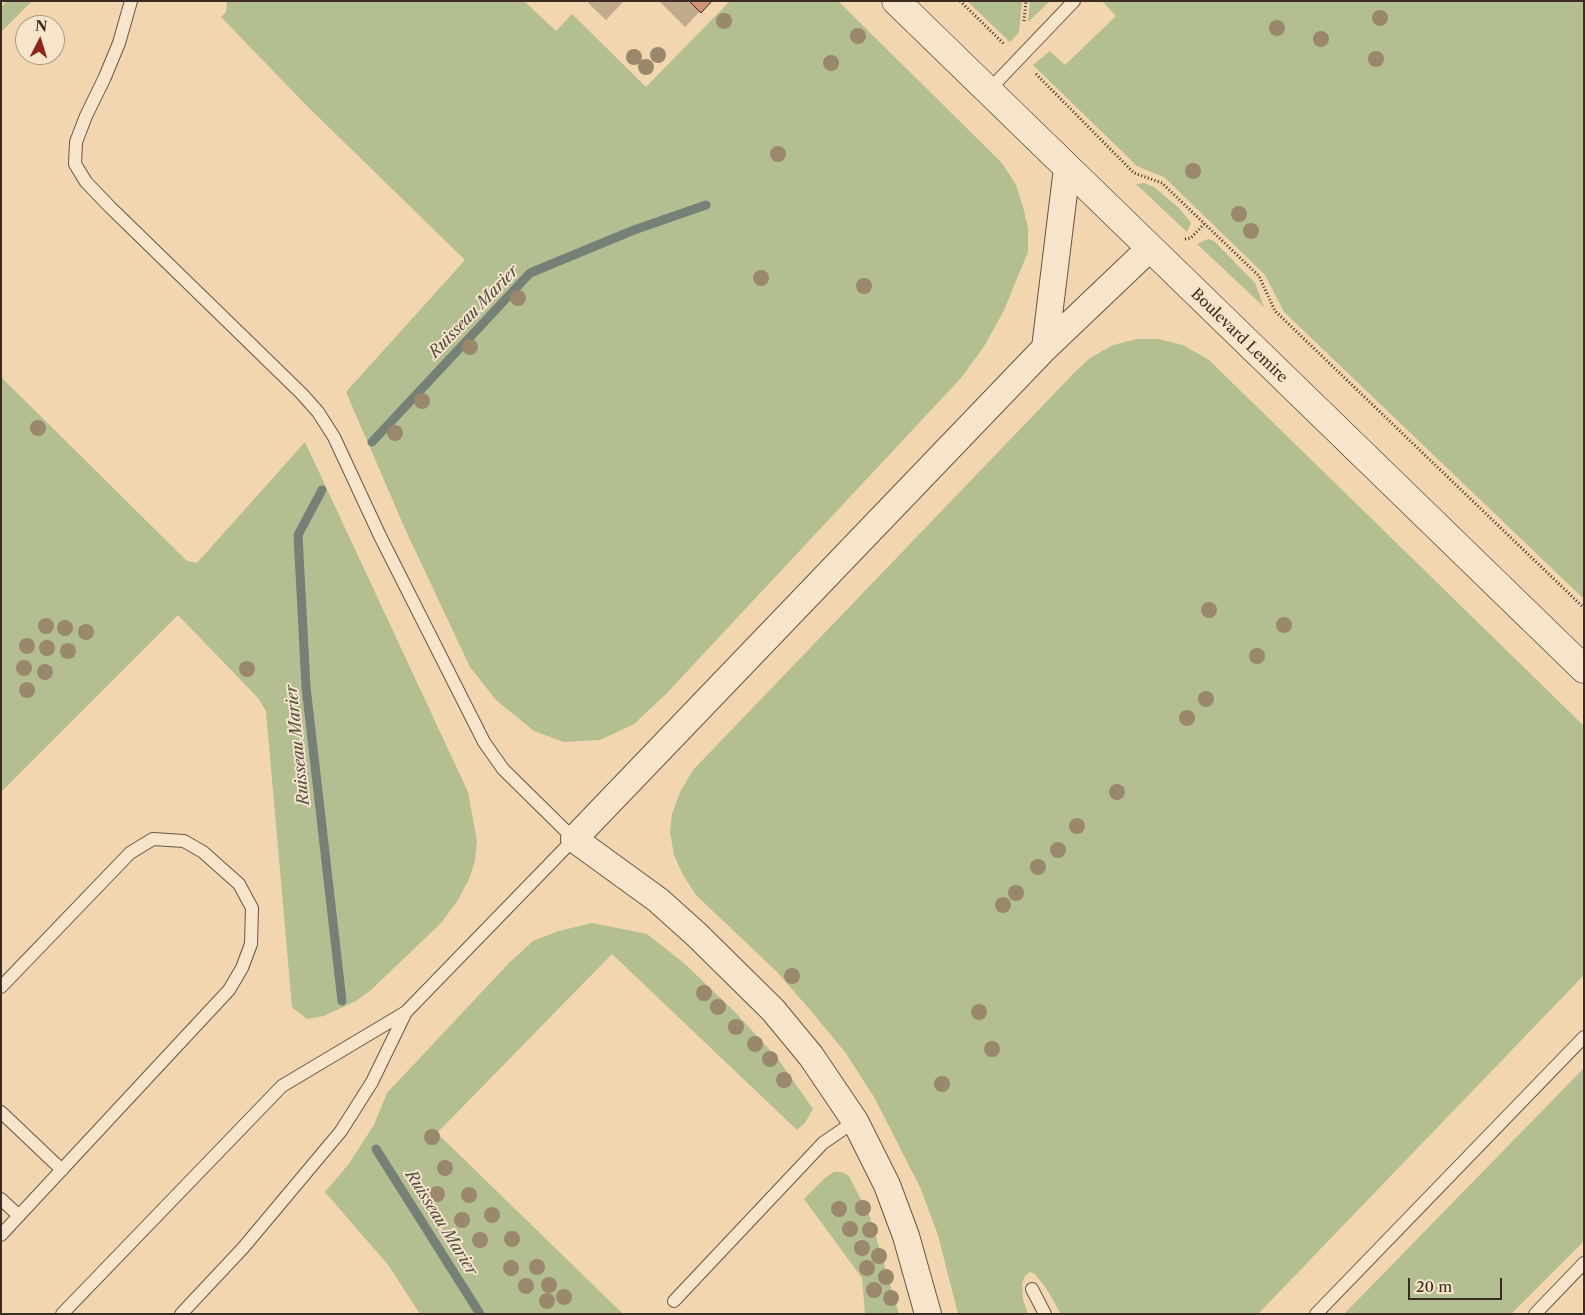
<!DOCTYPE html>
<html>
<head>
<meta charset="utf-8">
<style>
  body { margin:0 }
  #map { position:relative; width:1585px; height:1315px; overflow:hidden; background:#f1d6af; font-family:"Libre Caslon Text",serif }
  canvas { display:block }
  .frame { position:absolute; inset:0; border:2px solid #3b2b20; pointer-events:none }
  .north { position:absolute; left:15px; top:15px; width:50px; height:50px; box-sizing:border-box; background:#f6e4cb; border:1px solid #ab9a87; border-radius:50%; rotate:5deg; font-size:14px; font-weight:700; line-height:20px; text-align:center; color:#3b2b20 }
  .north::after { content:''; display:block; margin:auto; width:18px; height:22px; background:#8f2418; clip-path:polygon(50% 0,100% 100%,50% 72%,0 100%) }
  .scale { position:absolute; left:1408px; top:1278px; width:94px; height:22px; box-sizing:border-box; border:2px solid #3b2b20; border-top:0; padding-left:6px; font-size:15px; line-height:18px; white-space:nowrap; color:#3b2b20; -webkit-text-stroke:4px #f6e4cb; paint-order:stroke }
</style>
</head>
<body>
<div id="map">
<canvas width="1585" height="1315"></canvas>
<div class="frame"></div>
<div class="north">N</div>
<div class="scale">20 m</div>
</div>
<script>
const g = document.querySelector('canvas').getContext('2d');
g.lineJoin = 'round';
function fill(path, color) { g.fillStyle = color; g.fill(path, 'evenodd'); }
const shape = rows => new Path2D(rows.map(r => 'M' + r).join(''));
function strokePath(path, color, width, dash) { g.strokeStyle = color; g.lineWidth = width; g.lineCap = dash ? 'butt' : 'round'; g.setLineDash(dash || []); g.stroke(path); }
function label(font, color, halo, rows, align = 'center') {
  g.font = font + ' "Libre Caslon Text",serif'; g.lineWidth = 4; g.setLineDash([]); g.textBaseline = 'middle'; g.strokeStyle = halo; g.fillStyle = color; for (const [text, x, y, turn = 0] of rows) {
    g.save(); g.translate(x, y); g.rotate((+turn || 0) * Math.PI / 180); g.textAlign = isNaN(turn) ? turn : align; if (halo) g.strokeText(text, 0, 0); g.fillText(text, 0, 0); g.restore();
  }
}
fill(shape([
  [7,1,32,1,1,32,1,7],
  [227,1,524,1,556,31,572,14,646,87,730,1,838,1,1002,163,1016,185,1023,207,1028,228,1028,252,1004,310,985,345,961,378,666,694,634,724,600,740,564,742,534,731,496,700,470,667,406,531,346,392,465,260,307,106,221,17,226,12],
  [967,1,1022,1,1019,32,1010,42],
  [1030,1,1050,1,1028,22],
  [1102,1,1584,1,1584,599,1284,312,1265,275,1164,177,1137,166,1033,65,1050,51,1065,65,1116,16],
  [1144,183,1154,187,1179,208,1191,223,1187,232,1136,184],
  [1208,239,1214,241,1255,283,1264,307,1197,244],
  [1137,339,1158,339,1183,345,1209,360,1584,726,1584,975,1258,1314,1061,1314,1046,1288,1035,1274,1030,1272,1025,1276,1022,1284,1023,1300,1028,1314,958,1314,938,1235,920,1187,874,1097,845,1052,811,1011,777,972,696,895,683,875,674,855,670,832,672,814,680,792,693,770,1074,373,1090,358,1113,345],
  [1,377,187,561,197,563,305,442,468,792,477,841,475,860,470,877,458,900,441,923,371,990,356,1001,324,1016,307,1019,292,1007,266,711,259,699,178,615,1,792],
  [592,923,647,934,685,964,735,1012,778,1059,813,1109,805,1123,797,1130,612,954,437,1133,623,1314,420,1314,389,1266,325,1192,348,1165,374,1125,387,1093,509,963,533,941,559,931],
  [1584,1068,1584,1241,1511,1314,1344,1314],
  [834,1172,842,1172,849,1176,870,1217,899,1314,865,1314,862,1278,804,1199,826,1177]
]), '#b3bf90');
fill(shape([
  [590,1,624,1,606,20,588,3],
  [659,1,710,1,685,27]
]), '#0003');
strokePath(shape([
  [372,442,530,273,634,230,706,205],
  [322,490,298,535,306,687,342,1001],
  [376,1149,480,1314]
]), '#758076', 9);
const building = shape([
  [689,1,712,1,701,13,689,1]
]);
fill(building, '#d49476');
strokePath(building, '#3b2b20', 1);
const lane = shape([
  [131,1,119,43,105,77,86,116,76,142,75,164,86,182,110,207,302,394,318,412,334,437,380,536,484,742,503,769,574,839,406,1012],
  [989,90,1074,1],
  [1,987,130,853,153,839,184,841,203,852,239,884,252,908,251,944,242,968,229,990,1,1235],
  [1,1112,62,1170],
  [1,1199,19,1216],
  [1032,1289,1045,1314],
  [674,1301,823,1143,855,1121],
  [62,1314,282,1086,406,1012,372,1082,341,1131,243,1248,181,1314],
  [1316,1314,1584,1037],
  [1535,1314,1584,1263]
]);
const street = shape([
  [1045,348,1067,168],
  [928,1314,906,1236,887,1185,855,1121,811,1056,773,1010,697,935,658,900,574,839,1045,348,1149,249]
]);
const secondary = shape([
  [896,1,1584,669]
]);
strokePath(lane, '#685644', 14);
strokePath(street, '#685644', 28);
strokePath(secondary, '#3b2b20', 29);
strokePath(shape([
  [960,1,1004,44],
  [1024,21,1026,1],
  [1036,74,1134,173,1162,183,1259,276,1275,311,1584,608],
  [1185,239,1191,238,1204,224]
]), '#3b2b20', 3, [1, 2.5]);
strokePath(lane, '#f6e4cb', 12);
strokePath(street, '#f6e4cb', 26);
strokePath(secondary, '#f6e4cb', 28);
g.fillStyle = '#9a886c';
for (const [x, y] of [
  [1380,18],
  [724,21],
  [1277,28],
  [858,36],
  [1321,39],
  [658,55],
  [634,57],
  [1376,59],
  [831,63],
  [646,67],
  [778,154],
  [1193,171],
  [1239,214],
  [1251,231],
  [761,278],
  [864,286],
  [518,298],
  [470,347],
  [422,401],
  [38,428],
  [395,433],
  [1209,610],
  [1284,625],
  [46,626],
  [65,628],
  [86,632],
  [27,646],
  [47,648],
  [68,651],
  [1257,656],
  [24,668],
  [247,669],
  [45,672],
  [27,690],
  [1206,699],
  [1187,718],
  [1117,792],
  [1077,826],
  [1058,850],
  [1038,867],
  [1016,893],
  [1003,905],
  [792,976],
  [704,993],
  [718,1007],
  [979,1012],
  [736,1027],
  [755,1044],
  [992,1049],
  [770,1059],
  [784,1080],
  [942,1084],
  [432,1137],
  [445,1168],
  [437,1194],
  [469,1195],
  [863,1208],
  [839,1209],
  [492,1215],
  [462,1220],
  [850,1229],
  [870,1230],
  [512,1239],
  [480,1240],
  [862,1248],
  [879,1256],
  [537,1267],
  [511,1268],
  [867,1268],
  [886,1277],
  [549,1285],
  [526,1286],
  [874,1290],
  [564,1297],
  [891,1298],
  [547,1301]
]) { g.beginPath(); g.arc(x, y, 8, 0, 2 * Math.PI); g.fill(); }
label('15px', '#3b2b20', '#f6e4cb', [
  ["Boulevard Lemire",1239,336,44]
]);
label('italic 16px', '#534e44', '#f6e4cb', [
  ["Ruisseau Marier",474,312,-46],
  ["Ruisseau Marier",298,745,-96],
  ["Ruisseau Marier",441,1223,58]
]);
</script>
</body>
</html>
